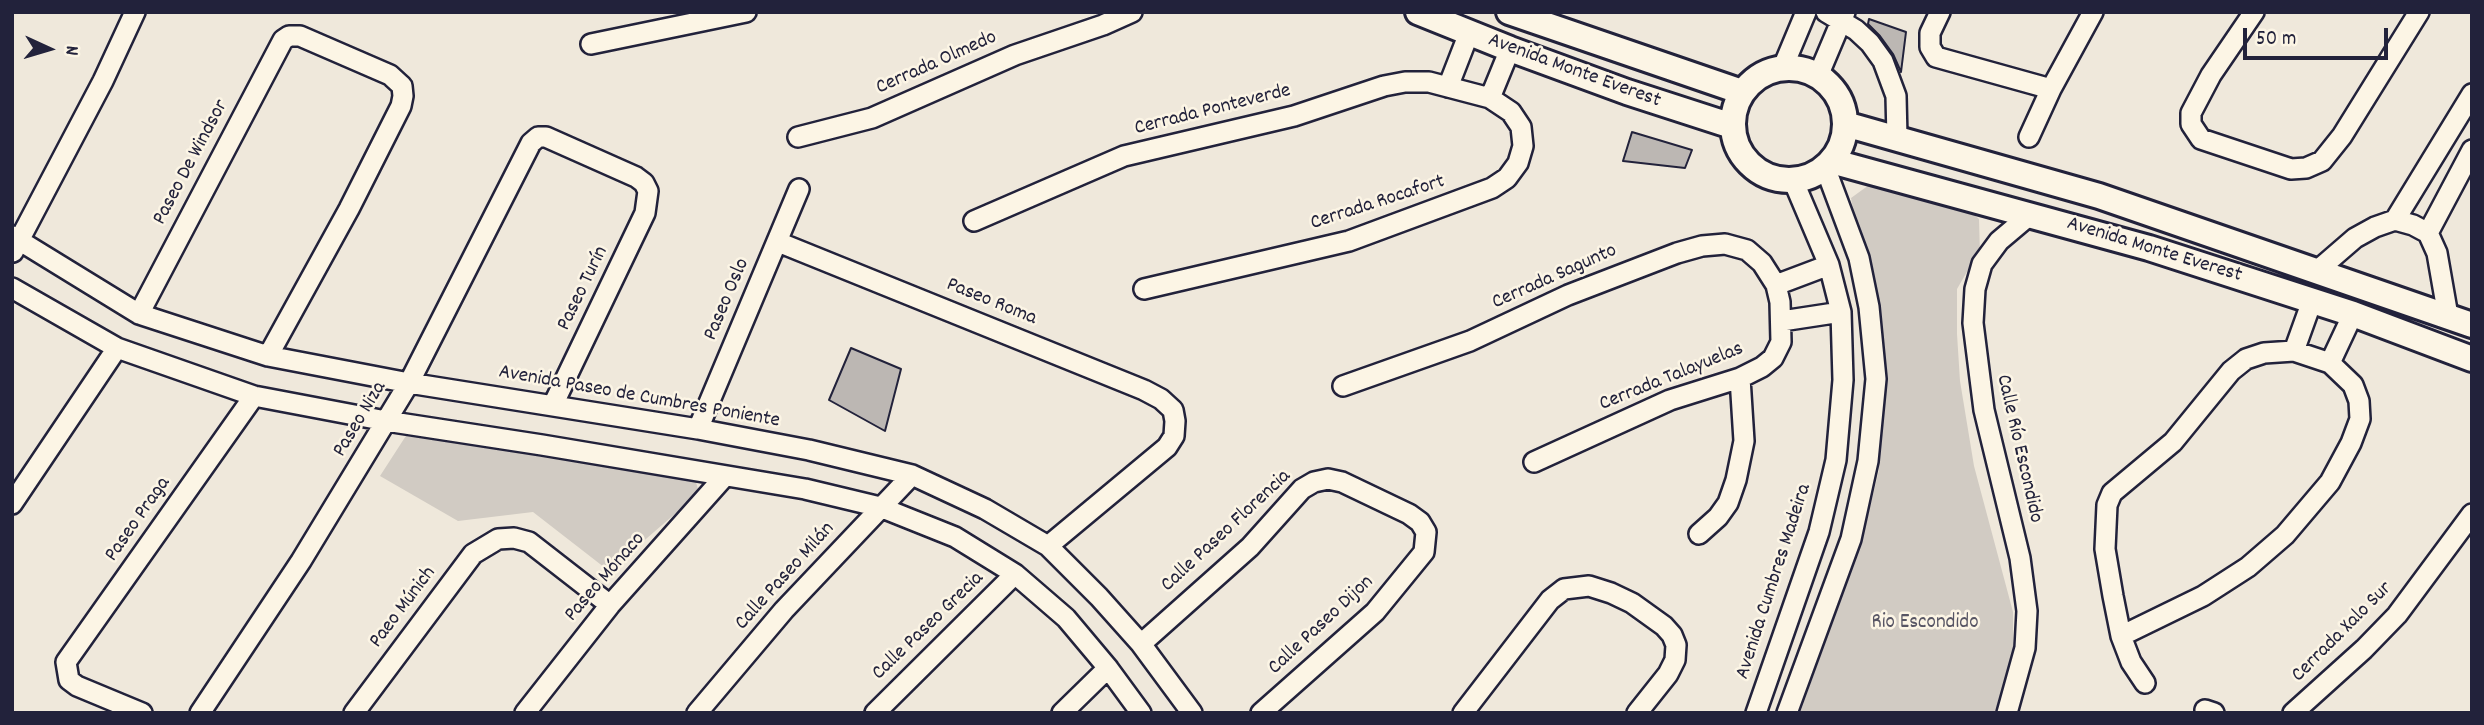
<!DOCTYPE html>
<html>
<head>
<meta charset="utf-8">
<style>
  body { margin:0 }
  #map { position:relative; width:2484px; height:725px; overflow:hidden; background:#efe8db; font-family:Dekko,sans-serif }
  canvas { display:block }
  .frame { position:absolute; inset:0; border:14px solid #22223b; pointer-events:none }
  .north { position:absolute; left:14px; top:14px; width:70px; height:70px; -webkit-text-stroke:5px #fcf5e5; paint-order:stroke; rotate:94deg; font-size:19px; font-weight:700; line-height:28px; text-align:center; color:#22223b }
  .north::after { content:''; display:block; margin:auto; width:24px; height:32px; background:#22223b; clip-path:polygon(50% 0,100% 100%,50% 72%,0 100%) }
  .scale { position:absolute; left:2243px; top:28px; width:145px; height:32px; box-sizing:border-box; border:4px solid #22223b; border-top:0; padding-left:9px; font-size:21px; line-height:24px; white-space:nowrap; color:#22223b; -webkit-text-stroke:5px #fcf5e5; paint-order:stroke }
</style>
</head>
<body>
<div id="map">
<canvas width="2484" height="725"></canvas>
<div class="frame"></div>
<div class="north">N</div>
<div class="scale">50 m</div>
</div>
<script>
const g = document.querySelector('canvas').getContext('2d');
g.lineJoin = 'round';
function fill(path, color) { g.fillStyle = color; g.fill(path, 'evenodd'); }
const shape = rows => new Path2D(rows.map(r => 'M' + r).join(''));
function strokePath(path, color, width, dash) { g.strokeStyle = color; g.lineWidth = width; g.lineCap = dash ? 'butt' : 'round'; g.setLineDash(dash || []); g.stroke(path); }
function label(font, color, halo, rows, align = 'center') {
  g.font = font + ' Dekko,sans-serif'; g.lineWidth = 5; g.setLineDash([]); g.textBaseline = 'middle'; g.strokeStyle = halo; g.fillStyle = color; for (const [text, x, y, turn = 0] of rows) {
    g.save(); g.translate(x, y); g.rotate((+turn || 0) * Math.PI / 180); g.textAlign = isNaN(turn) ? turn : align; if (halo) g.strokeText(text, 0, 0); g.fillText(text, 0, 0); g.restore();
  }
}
fill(shape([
  [1869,185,1908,187,1956,200,1979,219,1980,255,1968,270,1957,289,1957,334,1960,381,1974,466,2013,612,2013,666,1994,713,1800,713,1863,536,1879,470,1880,401,1876,331,1851,198],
  [411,428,693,471,699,493,609,571,533,512,458,521,380,476]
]), '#d1cbc3');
const building = shape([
  [1869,19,1906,32,1901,72,1893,54,1880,36,1868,24,1869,19],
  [1632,132,1692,150,1685,168,1623,161,1632,132],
  [851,348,901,369,885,431,829,400,851,348]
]);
fill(building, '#bcb7b3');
strokePath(building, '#22223b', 2);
const minor = shape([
  [1826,12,1856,30,1870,43,1883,61,1896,96,1897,138],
  [1940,12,1930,33,1930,47,1936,57,2051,89],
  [2254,12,2211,75,2191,113,2191,124,2201,139,2291,169,2306,168,2322,161,2342,136,2419,12],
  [591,44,746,12],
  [1783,67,1806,12],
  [1818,76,1845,12],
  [1448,87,1469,33],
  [1490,98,1510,49],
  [798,137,872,118,1015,55,1103,25,1132,12],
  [2029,137,2051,89,2093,12],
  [2395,220,2472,94],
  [974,221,1124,156,1294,116,1384,86,1405,82,1429,82,1490,98,1511,112,1521,127,1523,146,1518,163,1507,178,1492,188,1349,241,1144,289],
  [2428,233,2472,150],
  [12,236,139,314,268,356,409,383,698,429,809,450,912,475,985,509,1048,546,1099,597,1141,644,1192,713],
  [778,242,1144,390,1161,399,1173,410,1175,421,1174,436,1167,447,1048,546],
  [13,252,103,81,135,12],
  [2318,270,2355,238,2375,227,2395,220,2413,225,2428,233,2437,253,2448,316],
  [1776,285,1829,265],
  [12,288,117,348,254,396,386,421,542,445,805,489,880,507,955,537,1015,574,1066,618,1108,668,1141,713],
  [139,314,283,40,289,36,300,36,390,75,402,86,403,96,401,106,349,209,268,356],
  [1782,321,1841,312],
  [2294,351,2312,301],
  [2330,363,2353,314],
  [1343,386,1470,341,1568,295,1677,253,1702,246,1725,244,1747,250,1762,263,1776,285,1780,302,1781,342,1773,358,1762,367,1740,378,1670,400,1534,462],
  [698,429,799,189],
  [12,504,117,348],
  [1699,534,1718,517,1728,503,1736,480,1744,441,1740,378],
  [2121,636,2203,596,2248,567,2285,535,2330,482,2351,443,2360,419,2359,401,2353,385,2330,363,2294,351,2264,353,2246,359,2231,371,2173,442,2112,493,2107,505,2105,549,2113,596,2121,636,2131,662,2145,683],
  [1141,644,1250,547,1302,489,1314,482,1328,479,1342,482,1409,514,1420,522,1426,532,1424,552,1375,612,1261,713],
  [2205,710,2214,713],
  [142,713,77,686,69,680,66,662,254,396],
  [200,713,301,561,409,383,531,143,538,137,546,137,636,177,644,183,648,191,645,213,553,405],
  [354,713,473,554,498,539,514,538,529,542,610,605],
  [525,713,610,605,725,476],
  [697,713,784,610,912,475],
  [875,713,1015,574],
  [1062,713,1108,668],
  [1463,713,1550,600,1564,589,1589,586,1611,593,1632,603,1664,626,1672,635,1676,645,1675,660,1668,674,1637,713],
  [1756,713,1819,532,1836,460,1843,380,1841,312,1829,265,1793,180],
  [1787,713,1851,539,1868,461,1876,379,1869,307,1859,258,1825,167],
  [2007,713,2025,648,2027,611,2020,558,1984,410,1973,323,1975,289,1982,264,1999,241,2031,214],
  [2293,713,2364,649,2397,615,2472,514]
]);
const major = shape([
  [1418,12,1510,49,1627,92,1732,126],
  [1509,12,1742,92],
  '1733 124a56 56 0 1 1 112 0a56 56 0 1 1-112 0Z',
  [1845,124,2099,196,2472,325],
  [1831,161,2149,248,2353,314,2472,359]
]);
strokePath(minor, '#22223b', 24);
strokePath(major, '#22223b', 30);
strokePath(minor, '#fcf5e5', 19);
strokePath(major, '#fcf5e5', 24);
label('21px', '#22223b', '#fcf5e5', [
  ["Cerrada Olmedo",937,64,-24],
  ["Avenida Monte Everest",1574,72,20],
  ["Cerrada Ponteverde",1213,111,-14],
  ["Paseo De Windsor",192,163,-62],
  ["Cerrada Rocafort",1378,204,-18],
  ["Avenida Monte Everest",2154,251,17],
  ["Cerrada Sagunto",1555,278,-24],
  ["Paseo Turín",584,289,-64],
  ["Paseo Oslo",728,300,-67],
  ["Paseo Roma",991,303,22],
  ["Cerrada Talayuelas",1672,378,-22],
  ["Avenida Paseo de Cumbres Poniente",639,398,10],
  ["Paseo Niza",361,420,-59],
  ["Calle Río Escondido",2018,449,77],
  ["Paseo Praga",139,520,-55],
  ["Calle Paseo Florencia",1227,532,-43],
  ["Calle Paseo Milán",786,577,-48],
  ["Paseo Mónaco",606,578,-49],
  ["Avenida Cumbres Madeira",1775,582,-72],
  ["Paeo Múnich",404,608,-53],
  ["Calle Paseo Dijon",1322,626,-43],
  ["Calle Paseo Grecia",929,627,-44],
  ["Cerrada Xalo Sur",2343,633,-45]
]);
label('21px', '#575564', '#fcf5e5', [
  ["Rio Escondido",1925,624]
]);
</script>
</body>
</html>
